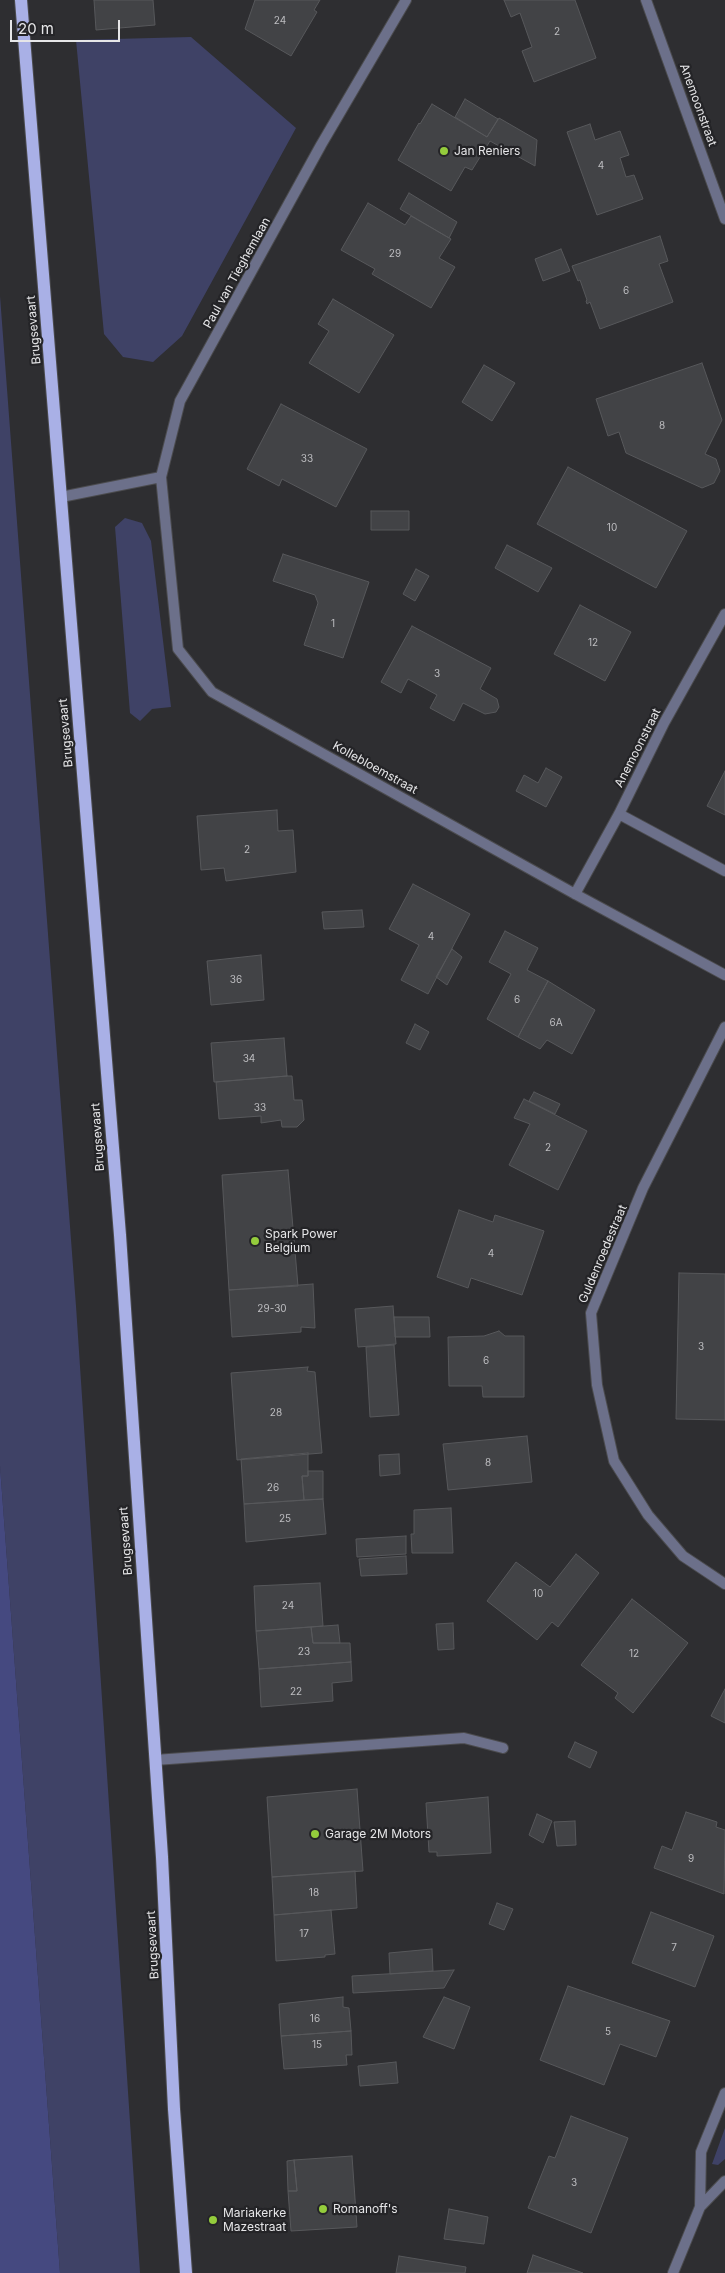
<!DOCTYPE html>
<html>
<head>
<meta charset="utf-8">
<style>
  body { margin:0 }
  #map { position:relative; width:725px; height:2273px; overflow:hidden; background:#2e2e31; font-family:Inter,sans-serif }
  canvas { display:block }
  .scale { position:absolute; left:10px; top:20px; width:110px; height:22px; box-sizing:border-box; border:2px solid #e6e6e8; border-top:0; padding-left:6px; font-size:15px; line-height:18px; white-space:nowrap; color:#e6e6e8; -webkit-text-stroke:4px #242427; paint-order:stroke }
</style>
</head>
<body>
<div id="map">
<canvas width="725" height="2273"></canvas>
<div class="scale">20 m</div>
</div>
<script>
const g = document.querySelector('canvas').getContext('2d');
g.lineJoin = 'round';
function fill(path, color) { g.fillStyle = color; g.fill(path, 'evenodd'); }
const shape = rows => new Path2D(rows.map(r => 'M' + r).join(''));
function strokePath(path, color, width, dash) { g.strokeStyle = color; g.lineWidth = width; g.lineCap = dash ? 'butt' : 'round'; g.setLineDash(dash || []); g.stroke(path); }
function label(font, color, halo, rows, align = 'center') {
  g.font = font + ' Inter,sans-serif'; g.lineWidth = 4.5; g.setLineDash([]); g.textBaseline = 'middle'; g.strokeStyle = halo; g.fillStyle = color; for (const [text, x, y, turn = 0] of rows) {
    g.save(); g.translate(x, y); g.rotate((+turn || 0) * Math.PI / 180); g.textAlign = isNaN(turn) ? turn : align; if (halo) g.strokeText(text, 0, 0); g.fillText(text, 0, 0); g.restore();
  }
}
fill(shape([
  [191,37,296,128,182,336,153,362,123,357,104,334,76,40],
  [0,296,76,1306,140,2273,60,2273,0,1466],
  [125,518,142,523,151,541,171,707,152,709,140,721,130,713,115,527],
  [725,2128,725,2159,718,2165,712,2164]
]), '#3f4266');
fill(shape([
  [0,1466,60,2273,0,2273]
]), '#454980');
const building = shape([
  [94,0,153,0,155,25,96,30,94,0],
  [255,0,320,0,314,10,317,12,291,56,245,29,255,0],
  [504,0,575,0,596,58,534,82,522,51,532,47,520,13,511,17,504,0],
  [465,99,498,119,487,137,455,117,465,99],
  [432,104,487,137,499,118,537,140,535,166,490,141,472,170,465,167,451,191,398,160,419,123,420,124,432,104],
  [590,124,595,140,620,131,629,155,620,158,626,177,634,175,643,199,597,215,567,132,590,124],
  [409,193,457,222,449,238,400,209,409,193],
  [368,203,405,225,411,216,451,239,439,258,455,267,431,308,372,274,375,269,341,250,368,203],
  [660,236,668,261,659,264,673,302,600,329,590,302,587,304,586,301,587,300,580,280,578,281,572,266,660,236],
  [561,249,570,271,543,281,535,259,561,249],
  [333,299,394,335,359,393,309,363,329,331,318,324,333,299],
  [702,363,722,420,705,454,716,459,720,471,714,483,702,488,626,453,619,432,608,436,596,399,702,363],
  [484,365,515,383,492,421,462,402,484,365],
  [281,404,367,449,336,507,282,479,279,486,247,469,281,404],
  [568,467,687,531,656,588,537,524,568,467],
  [371,511,409,511,409,530,371,530,371,511],
  [507,545,552,568,538,592,495,568,507,545],
  [283,554,369,582,343,658,304,645,318,603,315,595,273,581,283,554],
  [416,569,429,576,415,601,403,594,416,569],
  [580,605,631,632,605,681,554,654,580,605],
  [412,626,491,668,480,689,497,699,499,707,496,712,485,714,463,703,454,721,430,708,437,695,408,679,401,693,381,682,412,626],
  [546,768,562,777,546,807,516,791,524,775,538,783,546,768],
  [725,771,725,815,707,806,725,771],
  [277,810,278,831,293,830,296,872,226,881,224,868,201,870,197,816,277,810],
  [413,884,470,914,428,994,401,980,419,945,389,929,413,884],
  [362,910,364,927,324,929,322,912,362,910],
  [505,931,538,948,527,970,548,981,518,1037,487,1019,511,974,489,962,505,931],
  [452,949,462,957,447,985,436,977,452,949],
  [261,955,264,1000,211,1005,207,961,261,955],
  [548,981,595,1010,572,1054,547,1040,540,1049,518,1037,548,981],
  [415,1024,429,1032,420,1050,406,1043,415,1024],
  [284,1038,287,1076,214,1082,211,1043,284,1038],
  [287,1076,292,1076,294,1100,302,1100,304,1120,297,1127,282,1127,281,1120,261,1123,261,1116,219,1119,216,1082,287,1076],
  [534,1092,560,1104,555,1114,529,1101,534,1092],
  [524,1099,587,1131,558,1190,509,1165,530,1124,514,1118,524,1099],
  [288,1170,298,1286,229,1290,222,1175,288,1170],
  [459,1210,493,1222,495,1215,544,1231,522,1295,471,1278,468,1288,437,1277,459,1210],
  [679,1273,725,1274,725,1420,676,1419,679,1273],
  [313,1284,315,1328,301,1327,301,1332,232,1337,229,1290,313,1284],
  [393,1306,396,1344,358,1347,355,1309,393,1306],
  [394,1317,429,1317,430,1337,395,1337,394,1317],
  [499,1331,505,1336,524,1336,524,1397,483,1397,482,1386,449,1386,448,1337,484,1336,499,1331],
  [394,1345,399,1415,370,1417,366,1347,394,1345],
  [308,1367,307,1371,315,1372,322,1453,237,1460,231,1373,308,1367],
  [527,1436,532,1482,448,1490,443,1444,527,1436],
  [308,1453,308,1476,302,1476,304,1500,244,1504,241,1459,308,1453],
  [399,1454,400,1474,380,1476,379,1455,399,1454],
  [308,1471,323,1471,323,1499,304,1500,302,1476,308,1476,308,1471],
  [323,1499,326,1534,246,1542,244,1504,323,1499],
  [451,1508,453,1553,412,1553,411,1534,414,1534,414,1510,451,1508],
  [406,1536,406,1554,357,1557,356,1539,406,1536],
  [576,1554,599,1573,558,1627,552,1622,537,1640,487,1601,516,1562,550,1587,576,1554],
  [406,1556,407,1574,361,1576,359,1559,406,1556],
  [320,1583,323,1626,256,1631,254,1586,320,1583],
  [632,1599,688,1643,633,1713,615,1698,618,1693,581,1665,632,1599],
  [453,1623,454,1649,438,1650,436,1624,453,1623],
  [338,1625,340,1643,313,1643,311,1627,338,1625],
  [311,1627,313,1643,350,1643,351,1662,259,1669,256,1631,311,1627],
  [351,1662,352,1681,332,1683,333,1701,261,1707,259,1669,351,1662],
  [725,1689,725,1723,711,1716,725,1689],
  [575,1742,597,1752,590,1768,568,1757,575,1742],
  [357,1789,363,1871,272,1877,267,1797,357,1789],
  [488,1797,491,1853,437,1856,437,1852,429,1852,426,1803,488,1797],
  [686,1812,717,1822,716,1827,725,1830,724,1894,654,1868,662,1846,672,1850,686,1812],
  [537,1814,552,1821,543,1843,529,1835,537,1814],
  [575,1821,576,1845,557,1846,554,1822,575,1821],
  [355,1871,357,1908,274,1915,272,1877,355,1871],
  [497,1903,513,1909,504,1930,489,1924,497,1903],
  [331,1910,335,1954,325,1955,325,1957,276,1961,274,1915,331,1910],
  [651,1912,714,1936,695,1987,632,1963,651,1912],
  [432,1949,433,1971,390,1974,389,1953,432,1949],
  [454,1970,444,1988,353,1993,352,1976,454,1970],
  [568,1986,670,2021,656,2057,620,2044,604,2085,540,2060,568,1986],
  [343,1997,343,2007,349,2008,351,2031,281,2036,279,2004,343,1997],
  [444,1997,470,2007,454,2049,423,2037,444,1997],
  [351,2031,352,2055,346,2055,347,2065,284,2069,281,2036,351,2031],
  [396,2062,398,2083,360,2086,358,2066,396,2062],
  [571,2116,628,2138,591,2233,528,2208,549,2156,555,2158,571,2116],
  [352,2156,357,2227,291,2231,288,2191,297,2191,294,2160,352,2156],
  [294,2160,297,2191,288,2191,287,2161,294,2160],
  [449,2209,488,2217,484,2244,444,2239,449,2209],
  [533,2255,583,2273,527,2273,533,2255],
  [399,2256,466,2267,465,2273,396,2273,399,2256]
]);
fill(building, '#424346');
strokePath(building, '#57585b', 1);
const street = shape([
  [646,0,725,219],
  [161,477,178,649,212,692,575,894,725,975],
  [61,497,161,477,180,401,321,145,406,0],
  [619,814,725,871],
  [575,894,619,814,664,723,725,614],
  [725,1027,643,1188,591,1313,597,1385,614,1461,648,1515,683,1556,725,1584],
  [155,1760,464,1738,503,1748],
  [700,2207,701,2152,725,2093],
  [673,2273,700,2207,725,2181]
]);
const primary = shape([
  [21,0,120,1235,162,1857,174,2109,186,2273]
]);
strokePath(street, '#4b4b4e', 12);
strokePath(primary, '#4b4b4e', 14);
strokePath(street, '#6c708a', 10);
strokePath(primary, '#a9b0e6', 12);
for (const [x, y, r, color] of [
  [444,151,5,"#94cc3c"],
  [255,1241,5,"#94cc3c"],
  [315,1834,5,"#94cc3c"],
  [323,2209,5,"#94cc3c"],
  [213,2220,5,"#94cc3c"]
]) { const dot = new Path2D(); dot.arc(x, y, r, 0, 2 * Math.PI); g.fillStyle = color; g.fill(dot); strokePath(dot, '#242427', 2); }
label('10px', '#bdbdc0', null, [
  ["24",280,21],
  ["2",557,32],
  ["4",601,166],
  ["29",395,254],
  ["6",626,291],
  ["8",662,426],
  ["33",307,459],
  ["10",612,528],
  ["1",333,624],
  ["12",593,643],
  ["3",437,674],
  ["2",247,850],
  ["4",431,937],
  ["36",236,980],
  ["6",517,1000],
  ["6A",556,1023],
  ["34",249,1059],
  ["33",260,1108],
  ["2",548,1148],
  ["4",491,1254],
  ["29-30",272,1309],
  ["3",701,1347],
  ["6",486,1361],
  ["28",276,1413],
  ["8",488,1463],
  ["26",273,1488],
  ["25",285,1519],
  ["10",538,1594],
  ["24",288,1606],
  ["23",304,1652],
  ["12",634,1654],
  ["22",296,1692],
  ["9",691,1859],
  ["18",314,1893],
  ["17",304,1934],
  ["7",674,1948],
  ["16",315,2019],
  ["5",608,2032],
  ["15",317,2045],
  ["3",574,2183]
]);
label('12px', '#e6e6e8', '#242427', [
  ["Anemoonstraat",698,105,70],
  ["Paul van Tieghemlaan",237,273,-61],
  ["Brugsevaart",34,330,-95],
  ["Brugsevaart",66,733,-95],
  ["Anemoonstraat",638,748,-63],
  ["Kollebloemstraat",375,768,29],
  ["Brugsevaart",98,1137,-94],
  ["Guldenroedestraat",603,1254,-67],
  ["Brugsevaart",126,1541,-94],
  ["Brugsevaart",153,1945,-93]
]);
label('12px', '#e6e6e8', '#242427', [
  ["Jan Reniers",454,151],
  ["Spark Power",265,1234],
  ["Belgium",265,1248],
  ["Garage 2M Motors",325,1834],
  ["Romanoff's",333,2209],
  ["Mariakerke",223,2213],
  ["Mazestraat",223,2227]
], 'left');
</script>
</body>
</html>
